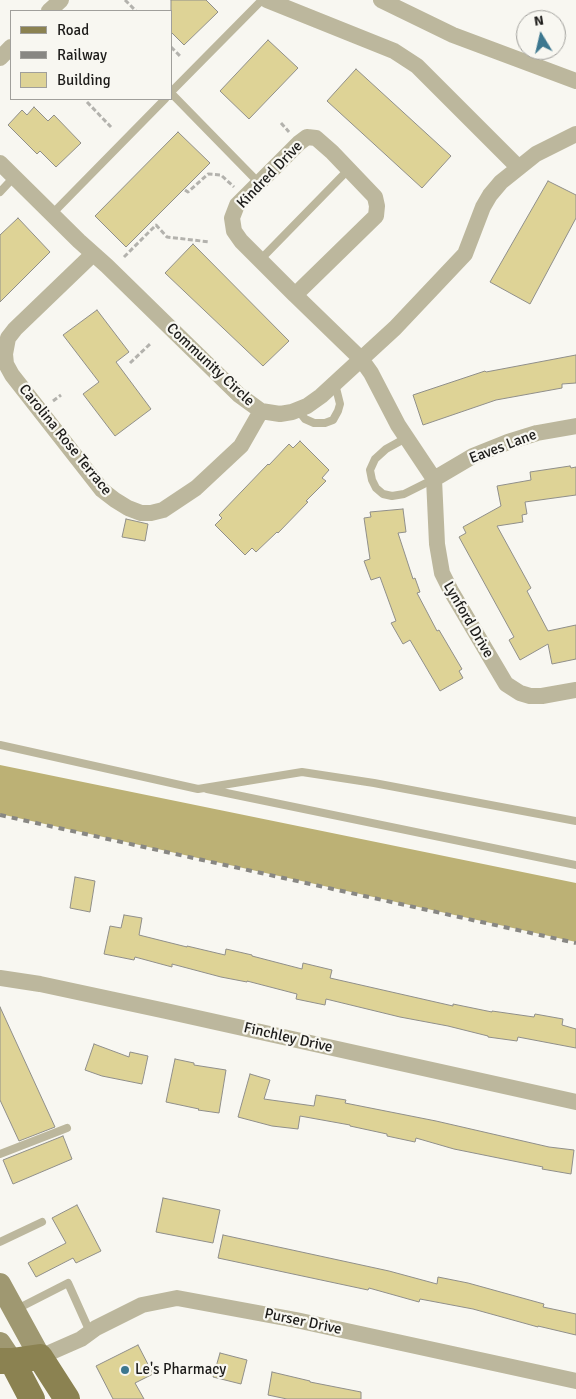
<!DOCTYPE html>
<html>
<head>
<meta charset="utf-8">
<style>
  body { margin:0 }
  #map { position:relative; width:576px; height:1399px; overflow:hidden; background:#f8f7f1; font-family:Signika,sans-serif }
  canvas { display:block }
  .legend { position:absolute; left:10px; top:10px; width:162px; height:90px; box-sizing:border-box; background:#f8f7f1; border:1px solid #a09f9b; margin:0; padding:6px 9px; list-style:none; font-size:15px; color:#1d1c1a }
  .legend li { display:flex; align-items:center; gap:10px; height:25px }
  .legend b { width:25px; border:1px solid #a09f9b }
  .north { position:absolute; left:516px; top:10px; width:50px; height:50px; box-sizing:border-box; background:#f8f7f1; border:1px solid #a09f9b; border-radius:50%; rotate:351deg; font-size:14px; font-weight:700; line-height:20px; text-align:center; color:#1d1c1a }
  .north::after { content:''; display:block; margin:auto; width:18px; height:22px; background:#3c778f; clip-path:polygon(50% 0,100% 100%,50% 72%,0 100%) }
</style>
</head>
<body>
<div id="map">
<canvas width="576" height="1399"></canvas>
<ul class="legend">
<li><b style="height:6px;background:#8b8251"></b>Road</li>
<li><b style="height:6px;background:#888783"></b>Railway</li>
<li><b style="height:14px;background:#ded396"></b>Building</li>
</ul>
<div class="north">N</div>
</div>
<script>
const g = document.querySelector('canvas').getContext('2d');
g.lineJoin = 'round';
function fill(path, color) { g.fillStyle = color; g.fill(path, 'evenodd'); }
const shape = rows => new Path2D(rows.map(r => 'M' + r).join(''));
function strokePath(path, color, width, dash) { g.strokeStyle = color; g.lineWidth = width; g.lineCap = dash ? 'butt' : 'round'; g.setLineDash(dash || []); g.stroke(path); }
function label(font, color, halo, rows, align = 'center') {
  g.font = font + ' Signika,sans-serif'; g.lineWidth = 4.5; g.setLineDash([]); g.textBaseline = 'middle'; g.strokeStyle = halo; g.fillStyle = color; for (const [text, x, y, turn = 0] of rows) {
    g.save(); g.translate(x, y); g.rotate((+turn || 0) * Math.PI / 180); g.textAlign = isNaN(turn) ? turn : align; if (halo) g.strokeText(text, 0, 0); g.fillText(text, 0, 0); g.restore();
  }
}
fill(shape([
  [0,765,576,883,576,942,0,814]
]), '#bcb175');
const building = shape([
  [171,0,206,0,218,12,184,45,171,32,171,0],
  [268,40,298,68,249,119,220,91,268,40],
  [356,69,451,156,422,188,327,101,356,69],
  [34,107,48,121,54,115,81,143,56,167,40,151,37,154,8,125,22,110,27,115,34,107],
  [178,132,210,163,126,247,95,216,178,132],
  [548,181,576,195,576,218,530,304,490,282,548,181],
  [18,218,50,252,0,302,0,235,18,218],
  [193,244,289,341,263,366,165,273,193,244],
  [97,310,129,352,116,362,151,409,115,436,83,394,99,382,63,335,97,310],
  [576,355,576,383,562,384,562,388,496,400,423,425,413,395,485,371,486,372,576,355],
  [300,441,329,470,322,478,326,481,306,501,308,502,278,533,277,532,256,552,252,548,245,555,215,525,222,518,219,515,268,464,269,465,289,444,293,448,300,441],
  [570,466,571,468,576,467,576,495,525,502,527,514,522,515,523,522,497,526,531,588,527,591,548,631,576,625,576,659,552,664,548,644,520,660,509,640,514,637,459,537,466,533,463,527,501,506,497,486,531,480,530,472,570,466],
  [403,509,406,532,398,533,413,579,415,578,420,592,417,593,437,631,439,630,462,669,459,671,463,678,440,691,410,640,403,644,391,623,396,621,380,577,371,580,364,561,370,559,364,518,371,517,370,512,403,509],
  [126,519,148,524,145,541,122,537,126,519],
  [75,877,95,881,90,912,70,908,75,877],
  [124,915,142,918,139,935,187,947,187,946,225,955,226,949,252,955,252,956,302,969,303,963,332,970,330,978,453,1006,453,1004,492,1012,492,1011,534,1017,535,1014,563,1019,562,1025,576,1029,576,1048,518,1037,517,1041,488,1037,488,1036,448,1026,400,1017,326,999,325,1005,296,999,297,994,247,981,247,982,221,977,172,964,172,967,135,957,134,960,104,954,110,926,121,928,124,915],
  [0,1007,55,1127,19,1141,0,1100,0,1007],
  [94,1044,129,1057,130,1052,148,1056,142,1084,102,1076,85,1070,94,1044],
  [175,1059,194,1063,194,1065,226,1070,219,1113,198,1110,199,1109,166,1102,175,1059],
  [250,1074,270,1080,264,1099,314,1106,316,1095,346,1100,345,1103,436,1121,549,1147,574,1150,571,1174,542,1169,543,1167,454,1149,416,1138,415,1142,387,1136,387,1134,350,1126,350,1125,300,1116,298,1129,272,1126,238,1117,250,1074],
  [63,1136,72,1159,13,1184,3,1160,63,1136],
  [163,1198,220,1210,213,1243,156,1232,163,1198],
  [77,1205,101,1251,76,1263,73,1258,36,1277,28,1263,66,1243,52,1218,77,1205],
  [223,1235,389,1271,437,1284,438,1277,468,1283,544,1304,543,1307,576,1314,576,1335,538,1326,538,1327,473,1309,420,1299,419,1302,369,1288,368,1290,218,1258,223,1235],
  [138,1345,153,1374,135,1383,144,1399,113,1399,96,1366,138,1345],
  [220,1353,247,1360,241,1384,213,1377,220,1353],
  [272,1372,310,1381,310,1382,361,1392,361,1399,287,1399,268,1395,272,1372]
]);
fill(building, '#ded396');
strokePath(building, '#908f8a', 1);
strokePath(shape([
  [125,0,136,11],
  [171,47,181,57],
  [87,102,111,127],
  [281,123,289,132],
  [185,190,188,192,208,174,221,175,234,187],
  [124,257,156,225,167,237,210,242],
  [130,363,150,344],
  [53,401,61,395]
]), '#b3b2ad', 3, [5, 2.5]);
strokePath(shape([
  [171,92,262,0],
  [171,93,259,183],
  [0,192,14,177],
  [52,214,165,99],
  [260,260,349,169],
  [298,410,305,419,314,423,325,423,333,420,338,411,340,404,335,384],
  [406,438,386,449,375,459,370,470,372,480,376,488,383,494,392,496,404,494,434,479],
  [0,745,198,789,302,772,374,783,576,821],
  [207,789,576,865],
  [0,1154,67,1128],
  [0,1242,42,1222],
  [17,1309,68,1283,90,1332]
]), '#bcb79d', 8);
strokePath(shape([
  [267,0,394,51,417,66,518,167],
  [381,0,453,35,576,81],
  [49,11,61,0],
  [0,58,11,47],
  [307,137,316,138,332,152,375,197,377,206,376,216,295,295,241,241,234,231,232,218,237,205,299,143,307,137],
  [0,163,79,241,107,266,239,395,261,411,280,414,292,412,307,406,321,396,395,328,465,254,483,207,490,195,501,182,536,154,576,134],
  [93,254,15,329,8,338,5,354,6,364,12,375,102,490,115,500,128,508,141,513,151,513,163,510,196,488,241,446,261,411],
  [295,295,361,359,371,373,398,425,434,479],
  [434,479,437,544,442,573,451,591,506,684,520,693,530,696,542,696,576,690],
  [434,479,473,456,508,442,537,433,576,426],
  [0,978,40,984,166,1011,576,1102],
  [40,1357,81,1339,96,1328,142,1305,177,1298,296,1320,576,1381]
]), '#bcb79d', 16);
strokePath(shape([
  [0,1284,40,1357],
  [0,1343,12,1361]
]), '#9f9871', 22);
strokePath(shape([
  [0,1361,12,1361,40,1357,67,1399],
  [12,1361,32,1399]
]), '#8b8251', 26);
strokePath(shape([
  [0,815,576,943]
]), '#888783', 4, [6, 6]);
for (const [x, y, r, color] of [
  [125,1370,5,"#3c778f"]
]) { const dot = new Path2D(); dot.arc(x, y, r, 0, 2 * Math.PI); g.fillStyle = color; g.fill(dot); strokePath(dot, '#f8f7f1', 2); }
label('15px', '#1d1c1a', '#f8f7f1', [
  ["Kindred Drive",270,175,-46],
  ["Community Circle",210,365,43],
  ["Carolina Rose Terrace",65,440,51],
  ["Eaves Lane",503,447,-21],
  ["Lynford Drive",468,620,60],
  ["Finchley Drive",288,1038,13],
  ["Purser Drive",303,1322,12]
]);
label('15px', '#1d1c1a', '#f8f7f1', [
  ["Le's Pharmacy",135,1370]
], 'left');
</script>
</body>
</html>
